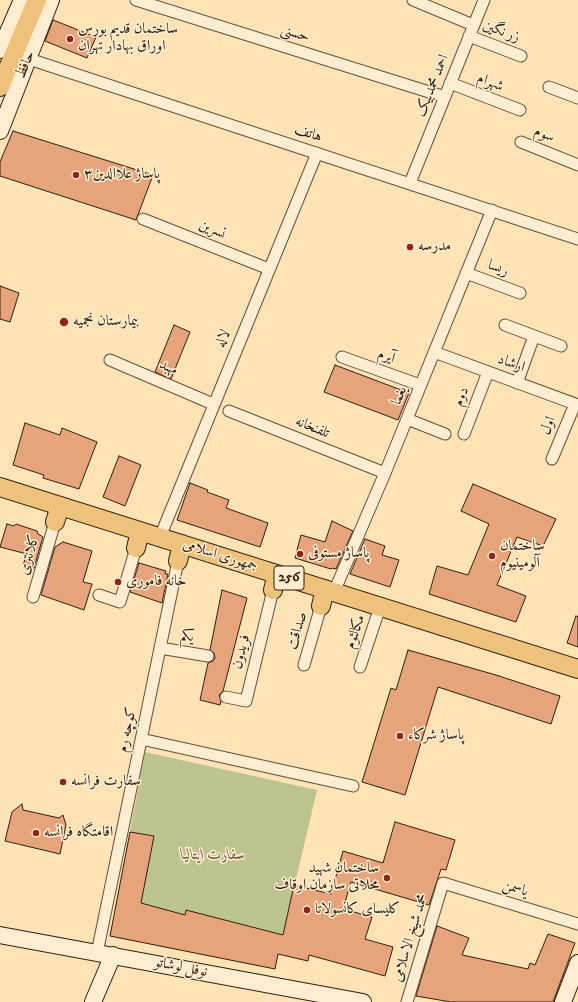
<!DOCTYPE html>
<html>
<head>
<meta charset="utf-8">
<style>
  body { margin:0 }
  canvas { display:block; background:#fde3b6 }
</style>
</head>
<body>
<canvas width="578" height="1002"></canvas>
<script>
const g = document.querySelector('canvas').getContext('2d');
g.lineJoin = 'round';
function fill(path, color) { g.fillStyle = color; g.fill(path, 'evenodd'); }
const shape = rows => new Path2D(rows.map(r => 'M' + r).join(''));
function strokePath(path, color, width, dash) { g.strokeStyle = color; g.lineWidth = width; g.lineCap = dash ? 'butt' : 'round'; g.setLineDash(dash || []); g.stroke(path); }
function label(font, color, halo, rows, align = 'center') {
  g.font = font + ' "IM FELL DW Pica",Amiri,serif'; g.lineWidth = 3; g.setLineDash([]); g.textBaseline = 'middle'; g.strokeStyle = halo; g.fillStyle = color; for (const [text, x, y, turn = 0] of rows) {
    g.save(); g.translate(x, y); g.rotate((+turn || 0) * Math.PI / 180); g.textAlign = isNaN(turn) ? turn : align; if (halo) g.strokeText(text, 0, 0); g.fillText(text, 0, 0); g.restore();
  }
}
fill(shape([
  [145,752,317,790,275,969,110,936]
]), '#bec48f');
const building = shape([
  [53,20,96,37,87,58,45,41,53,20],
  [13,131,153,175,136,220,0,176,0,162,13,131],
  [0,286,19,293,10,322,0,319,0,286],
  [174,325,190,332,171,379,155,372,174,325],
  [335,365,409,393,398,420,324,392,335,365],
  [25,423,60,435,62,428,97,442,79,489,43,478,44,475,13,465,25,423],
  [119,456,141,465,125,506,103,497,119,456],
  [190,483,208,490,207,492,229,500,226,508,268,523,260,547,177,520,190,483],
  [473,484,556,519,543,546,517,537,497,585,526,596,516,622,429,594,437,566,468,575,489,524,461,511,473,484],
  [332,521,353,531,336,569,332,568,331,569,295,558,301,535,325,542,332,521],
  [7,524,14,526,16,524,37,531,38,534,43,537,34,568,23,565,27,554,0,547,7,524],
  [365,539,385,546,382,555,399,560,390,587,350,574,365,539],
  [63,542,92,551,83,582,92,584,84,610,41,595,55,547,63,542],
  [139,563,166,571,165,574,168,574,162,603,130,592,139,563],
  [222,590,247,598,223,691,219,695,221,701,220,705,200,700,208,663,213,661,215,658,214,653,210,650,222,590],
  [576,616,578,617,578,647,567,643,576,616],
  [408,650,496,675,560,696,551,724,438,687,405,795,362,782,391,688,396,690,408,650],
  [22,804,23,810,59,818,63,815,66,825,60,854,5,841,12,812,22,804],
  [395,822,455,840,446,870,441,869,429,905,351,882,343,909,372,917,365,939,393,947,385,976,309,955,308,961,278,954,275,969,110,936,130,832,154,836,141,903,185,915,186,910,283,935,294,885,331,894,343,851,383,863,395,822],
  [437,926,469,938,462,955,528,969,530,963,535,965,548,934,575,943,553,1002,451,1002,416,996,437,926]
]);
fill(building, '#e5a47c');
strokePath(building, '#311e0e', 1);
const street = shape([
  [136,0,445,97],
  [413,0,473,25],
  [469,36,521,56],
  [29,59,578,239],
  [450,83,520,110],
  [549,87,578,98],
  [521,142,578,165],
  [410,183,484,0],
  [143,219,269,269],
  [466,273,520,293],
  [505,325,561,346],
  [434,352,578,405],
  [342,357,420,385],
  [110,360,213,404],
  [517,383,534,336],
  [229,411,385,473],
  [407,419,445,434],
  [464,434,488,372],
  [552,459,575,404],
  [160,537,317,153],
  [334,592,385,473,492,210],
  [99,595,120,602,136,548],
  [33,597,55,522],
  [160,648,208,656],
  [304,665,321,606],
  [360,667,380,607],
  [226,697,246,701,273,590],
  [141,739,353,786],
  [97,953,178,561],
  [407,1002,443,883,578,924]
]);
const secondary = shape([
  [0,50,22,0],
  [0,131,51,0],
  [0,935,363,1002],
  [93,1002,113,955],
  [563,1002,578,963]
]);
const primary = shape([
  [0,87,37,0],
  [0,487,578,669],
  [55,522,60,506],
  [136,548,140,531],
  [178,561,182,544],
  [273,590,277,574],
  [321,606,325,589]
]);
strokePath(street, '#644f38', 13);
strokePath(secondary, '#311e0e', 18);
strokePath(primary, '#311e0e', 20);
strokePath(street, '#feedd0', 11);
strokePath(secondary, '#feedd0', 16);
strokePath(primary, '#eec27b', 18);
for (const [x, y, r, color] of [
  [70,39,4,"#8f2418"],
  [76,175,4,"#8f2418"],
  [410,247,4,"#8f2418"],
  [64,322,5,"#8f2418"],
  [300,554,4,"#8f2418"],
  [492,556,4,"#8f2418"],
  [118,582,4,"#8f2418"],
  [400,736,4,"#8f2418"],
  [63,782,4,"#8f2418"],
  [36,833,4,"#8f2418"],
  [387,878,4,"#8f2418"],
  [307,910,4,"#8f2418"]
]) { const dot = new Path2D(); dot.arc(x, y, r, 0, 2 * Math.PI); g.fillStyle = color; g.fill(dot); strokePath(dot, '#feedd0', 1.5); }
for (const [x, y, w] of [
  [289,578,30]
]) { const box = new Path2D(); box.roundRect(x - w / 2, y - 12, w, 24, 3); g.fillStyle = '#feedd0'; g.fill(box); strokePath(box, '#311e0e', 1); }
label('bold 14px', '#311e0e', null, [
  ["256",289,578]
]);
label('15px', '#311e0e', '#feedd0', [
  ["ساختمان قدیم بورس",78,30],
  ["اوراق بهادار تهران",78,47],
  ["پاساژ علاالدین۳",84,175],
  ["مدرسه",418,247],
  ["بیمارستان نجمیه",73,322],
  ["ساختمان",500,547],
  ["آلومینیوم",500,564],
  ["پاساژ مستوفی",308,554],
  ["خانه فاموری",126,582],
  ["پاساژ شرکاء",408,736],
  ["سفارت فرانسه",71,782],
  ["اقامتگاه فرانسه",44,833],
  ["ساختمان شهید",379,869,"right"],
  ["محلاتی سازمان اوقاف",379,886,"right"],
  ["کلیسای کانسولاتا",315,910]
], 'left');
label('15px', '#311e0e', '#feedd0', [
  ["زر نگین",501,32,21],
  ["حسنی",295,34,17],
  ["حافظ",26,65,-68],
  ["شهرام",490,83,21],
  ["احمد محمدبیک",433,86,-68],
  ["هاتف",308,134,18],
  ["سوم",544,135,22],
  ["نسرین",212,230,22],
  ["ریسا",498,269,21],
  ["لاله",224,339,-68],
  ["آیرم",386,357,20],
  ["ارشاد",511,364,20],
  ["مهبد",168,368,24],
  ["یغما",400,396,-68],
  ["دوم",462,397,-69],
  ["اول",549,426,-68],
  ["تلفنخانه",312,428,22],
  ["کلانتری",30,555,-74],
  ["جمهوری اسلامی",220,556,17],
  ["صداقت",298,631,-74],
  ["مکالئوم",356,632,-71],
  ["یکم",187,637,10],
  ["فریدون",242,652,-76],
  ["کوچه رم",128,730,-78],
  ["یاسمن",515,889,17],
  ["محمد شیخ الاسلامی",411,938,-73],
  ["نوفل لوشاتو",181,968,11]
]);
label('italic 15px', '#5b5035', '#feedd0', [
  ["سفارت ایتالیا",213,856]
]);
</script>
</body>
</html>
